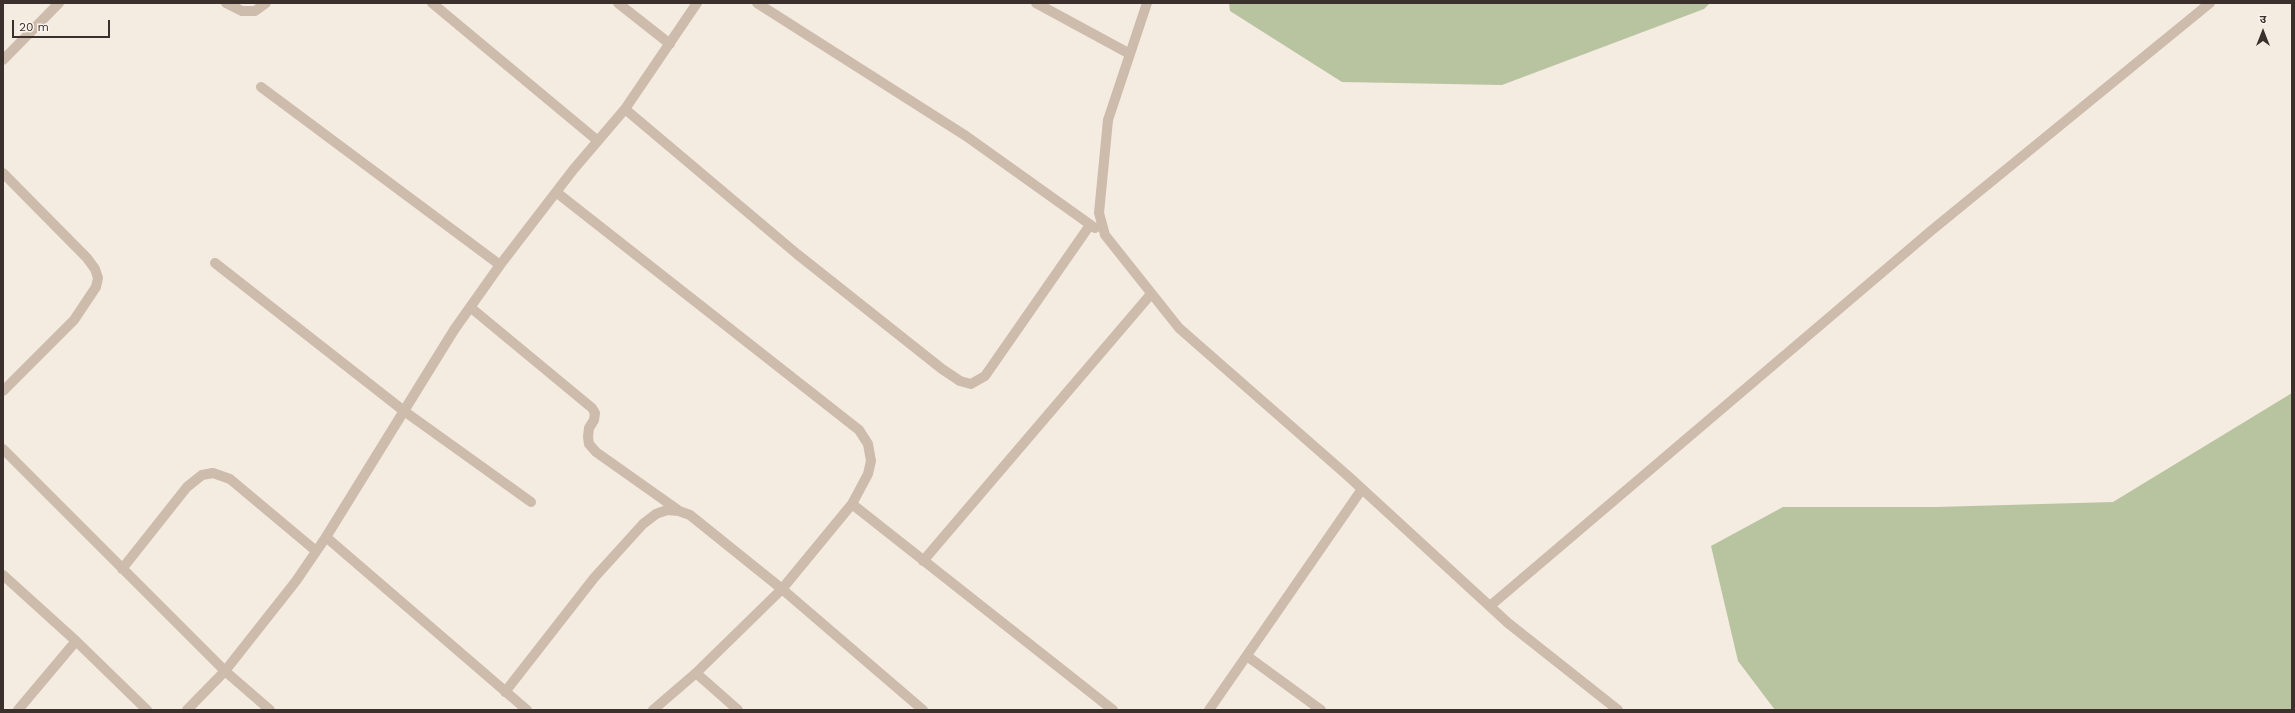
<!DOCTYPE html>
<html>
<head>
<meta charset="utf-8">
<style>
  body { margin:0 }
  #map { position:relative; width:2295px; height:713px; overflow:hidden; background:#f4ebe1; font-family:"Work Sans","Noto Sans Devanagari",sans-serif }
  canvas { display:block }
  .frame { position:absolute; inset:0; border:4px solid #3b302b; pointer-events:none }
  .north { position:absolute; left:2243px; top:12px; width:40px; height:40px; -webkit-text-stroke:3px #fbf5ee; paint-order:stroke; rotate:0deg; font-size:11px; font-weight:700; line-height:16px; text-align:center; color:#3b302b }
  .north::after { content:''; display:block; margin:auto; width:14px; height:18px; background:#3b302b; clip-path:polygon(50% 0,100% 100%,50% 72%,0 100%) }
  .scale { position:absolute; left:12px; top:20px; width:98px; height:18px; box-sizing:border-box; border:2px solid #3b302b; border-top:0; padding-left:5px; font-size:12px; line-height:14px; white-space:nowrap; color:#3b302b; -webkit-text-stroke:3px #fbf5ee; paint-order:stroke }
</style>
</head>
<body>
<div id="map">
<canvas width="2295" height="713"></canvas>
<div class="frame"></div>
<div class="north">उ</div>
<div class="scale">20 m</div>
</div>
<script>
const g = document.querySelector('canvas').getContext('2d');
g.lineJoin = 'round';
function fill(path, color) { g.fillStyle = color; g.fill(path, 'evenodd'); }
const shape = rows => new Path2D(rows.map(r => 'M' + r).join(''));
function strokePath(path, color, width, dash) { g.strokeStyle = color; g.lineWidth = width; g.lineCap = dash ? 'butt' : 'round'; g.setLineDash(dash || []); g.stroke(path); }
fill(shape([
  [1229,3,1710,3,1704,9,1502,85,1342,82,1230,11],
  [2292,393,2292,710,1775,710,1738,661,1711,546,1783,507,1936,507,2113,502]
]), '#b8c4a0');
strokePath(shape([
  [1490,606,1932,230,2210,3]
]), '#cdbbac', 10);
strokePath(shape([
  [226,3,242,11,255,11,266,3],
  [432,3,598,141],
  [618,3,670,44],
  [757,3,966,136,1095,228],
  [1036,3,1130,54],
  [1147,3,1108,120,1099,213,1105,235,1179,328,1348,476,1508,623,1618,710],
  [3,60,59,3],
  [261,87,500,265],
  [625,109,797,254,942,369,960,381,971,384,985,376,1090,225],
  [3,173,87,258,95,269,98,278,96,287,74,320,3,391],
  [556,192,859,430,868,444,871,461,868,474,852,504,782,589,696,673,653,710],
  [215,263,404,411,531,502],
  [470,307,592,408,595,413,594,420,589,428,588,437,589,444,596,452,678,510],
  [3,449,225,671,270,710],
  [852,504,1113,710],
  [326,537,527,710],
  [923,561,1151,294],
  [122,569,187,487,202,475,213,473,230,479,316,551],
  [3,575,76,641,147,710],
  [1247,656,1321,710],
  [696,673,738,710],
  [505,692,594,578,643,524,656,514,667,510,679,511,690,515,782,589,923,710],
  [18,710,76,641],
  [187,710,225,671,296,581,326,537,454,330,500,265,573,170,625,109,697,3],
  [1209,710,1362,489]
]), '#cdbbac', 10);
</script>
</body>
</html>
